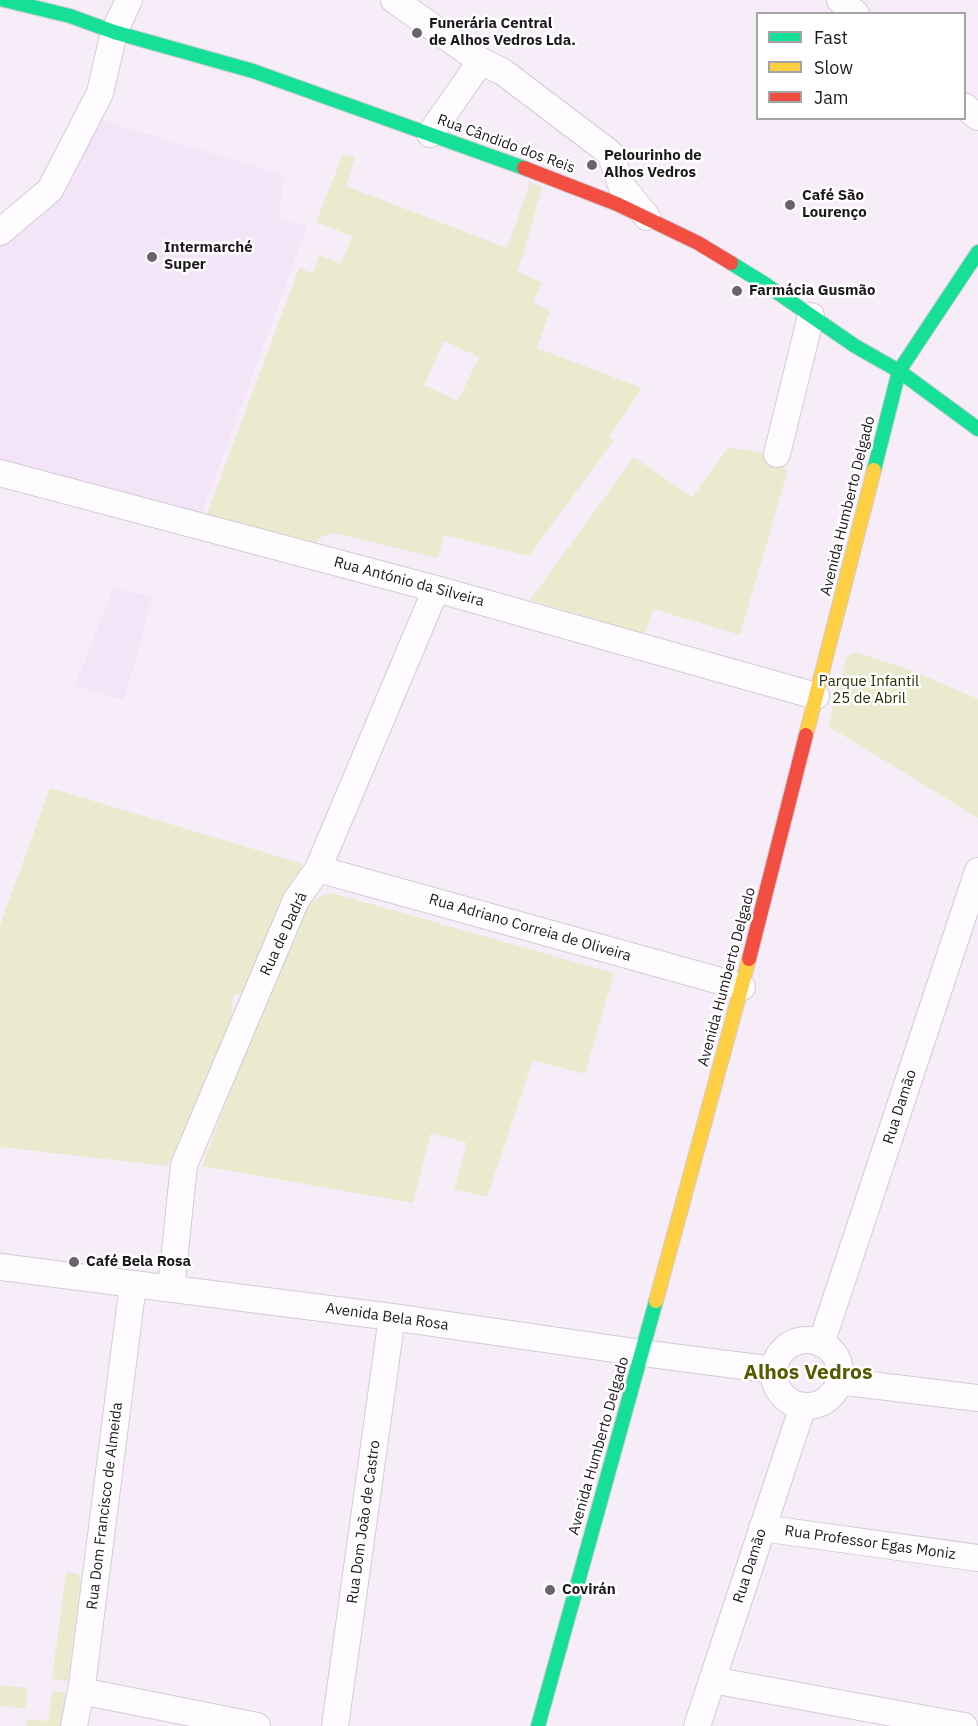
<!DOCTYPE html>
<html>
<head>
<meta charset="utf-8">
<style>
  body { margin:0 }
  #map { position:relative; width:978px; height:1726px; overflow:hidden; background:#f6edf9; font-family:"IBM Plex Sans",sans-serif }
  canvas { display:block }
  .legend { position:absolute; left:756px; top:12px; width:210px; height:108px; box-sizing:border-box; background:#fff; border:2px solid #a5a3a5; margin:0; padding:8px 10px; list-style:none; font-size:18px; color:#1e181f }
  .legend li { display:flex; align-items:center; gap:12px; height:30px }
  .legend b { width:30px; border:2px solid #a5a3a5 }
</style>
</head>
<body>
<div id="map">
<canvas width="978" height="1726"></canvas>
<ul class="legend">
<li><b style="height:8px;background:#16e098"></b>Fast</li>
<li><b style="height:8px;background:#ffcf43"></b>Slow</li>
<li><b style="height:8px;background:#f24e42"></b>Jam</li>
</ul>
</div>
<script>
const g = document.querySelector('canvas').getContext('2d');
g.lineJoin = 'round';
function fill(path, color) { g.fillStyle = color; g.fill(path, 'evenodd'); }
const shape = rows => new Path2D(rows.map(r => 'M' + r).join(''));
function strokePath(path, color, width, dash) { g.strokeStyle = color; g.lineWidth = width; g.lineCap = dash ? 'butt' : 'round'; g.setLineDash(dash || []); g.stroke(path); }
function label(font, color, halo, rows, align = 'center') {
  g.font = font + ' "IBM Plex Sans",sans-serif'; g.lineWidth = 5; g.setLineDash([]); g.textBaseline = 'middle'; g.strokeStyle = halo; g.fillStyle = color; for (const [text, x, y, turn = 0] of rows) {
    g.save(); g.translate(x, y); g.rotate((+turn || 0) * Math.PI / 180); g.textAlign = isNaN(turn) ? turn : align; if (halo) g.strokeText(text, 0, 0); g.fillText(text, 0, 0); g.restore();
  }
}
fill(shape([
  [96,117,110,123,284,175,279,217,307,227,201,516,0,462,0,241],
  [114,587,153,597,124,700,75,686]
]), '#f4e4f8');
fill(shape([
  [343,154,355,157,346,186,507,248,530,182,542,187,523,256,517,271,542,283,533,302,550,311,537,348,642,388,609,437,614,440,529,556,444,535,438,558,334,533,323,536,317,541,313,548,205,519,299,268,313,273,319,255,341,264,352,236,316,222],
  [444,341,479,357,458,401,424,385],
  [728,448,777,454,787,471,781,494,740,635,653,609,645,634,530,600,634,457,692,497],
  [855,652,908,669,978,699,978,818,828,726,847,657],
  [50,788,303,864,249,993,234,994,231,1010,236,1020,167,1166,0,1147,0,925],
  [332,893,614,973,585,1074,533,1060,487,1197,454,1189,467,1143,431,1133,413,1203,202,1166,239,1069,307,905,321,896],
  [66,1572,78,1574,81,1580,68,1681,52,1679],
  [0,1685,27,1688,25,1709,0,1706],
  [52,1691,66,1693,63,1726,26,1726,27,1719,48,1721]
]), '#eaeacf');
const street = shape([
  [394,0,481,61],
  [840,0,856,14],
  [964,106,978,117],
  [430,134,481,61,503,72,610,153,621,185,647,217],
  [0,232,50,190,100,93,114,32,129,0],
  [777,454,811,316],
  [0,473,436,589,816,696],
  [318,869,742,987],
  [0,1267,392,1317,642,1353,774,1370],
  [171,1289,184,1165,296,900,318,869,436,589],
  '774 1373a33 33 0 1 1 66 0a33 33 0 1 1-66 0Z',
  [821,1344,978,871],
  [838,1381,978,1398],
  [762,1528,978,1558],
  [712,1680,964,1726],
  [81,1691,257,1726],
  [74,1726,82,1685,133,1284],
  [335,1726,392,1317],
  [697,1726,803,1406]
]);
const fast = shape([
  [4,0,70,16,114,32,253,71,524,168],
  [731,263,765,284,855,346,899,371,978,429],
  [874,470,899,371,978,252],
  [538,1726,656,1301]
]);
const slow = shape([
  [806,735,874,470],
  [656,1301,749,959]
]);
const jam = shape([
  [524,168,617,204,698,243,731,263],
  [749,959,806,735]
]);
strokePath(street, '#d2ccd4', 28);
strokePath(fast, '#d2ccd4', 16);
strokePath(slow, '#d2ccd4', 16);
strokePath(jam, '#d2ccd4', 16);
strokePath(street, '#fefcfe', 26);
strokePath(fast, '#16e098', 14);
strokePath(slow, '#ffcf43', 14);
strokePath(jam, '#f24e42', 14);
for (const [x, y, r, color] of [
  [417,33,6,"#6a636b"],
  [592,165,6,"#6a636b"],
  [790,205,6,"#6a636b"],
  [152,257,6,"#6a636b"],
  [737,291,6,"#6a636b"],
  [74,1262,6,"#6a636b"],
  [550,1590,6,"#6a636b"]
]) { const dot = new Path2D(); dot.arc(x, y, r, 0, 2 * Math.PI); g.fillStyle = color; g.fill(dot); strokePath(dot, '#fff', 2); }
label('bold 15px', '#1e181f', '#fff', [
  ["Funerária Central",429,24],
  ["de Alhos Vedros Lda.",429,41],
  ["Pelourinho de",604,156],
  ["Alhos Vedros",604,173],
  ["Café São",802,196],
  ["Lourenço",802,213],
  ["Intermarché",164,248],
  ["Super",164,265],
  ["Farmácia Gusmão",749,291],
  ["Café Bela Rosa",86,1262],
  ["Covirán",562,1590]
], 'left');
label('15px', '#1e181f', '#fff', [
  ["Rua Cândido dos Reis",506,144,20],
  ["Avenida Humberto Delgado",848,506,-76],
  ["Rua António da Silveira",409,582,15],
  ["Rua Adriano Correia de Oliveira",530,928,16],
  ["Rua de Dadrá",284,934,-65],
  ["Avenida Humberto Delgado",727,977,-75],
  ["Rua Damão",900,1107,-72],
  ["Avenida Bela Rosa",387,1317,8],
  ["Avenida Humberto Delgado",599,1446,-74],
  ["Rua Dom Francisco de Almeida",105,1506,-83],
  ["Rua Dom João de Castro",364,1522,-82],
  ["Rua Professor Egas Moniz",870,1543,8],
  ["Rua Damão",750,1566,-72]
]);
label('15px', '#2c2e00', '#fff', [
  ["Parque Infantil",869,682],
  ["25 de Abril",869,699]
]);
label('bold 21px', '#565a00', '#fff', [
  ["Alhos Vedros",808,1373]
]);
</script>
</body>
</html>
